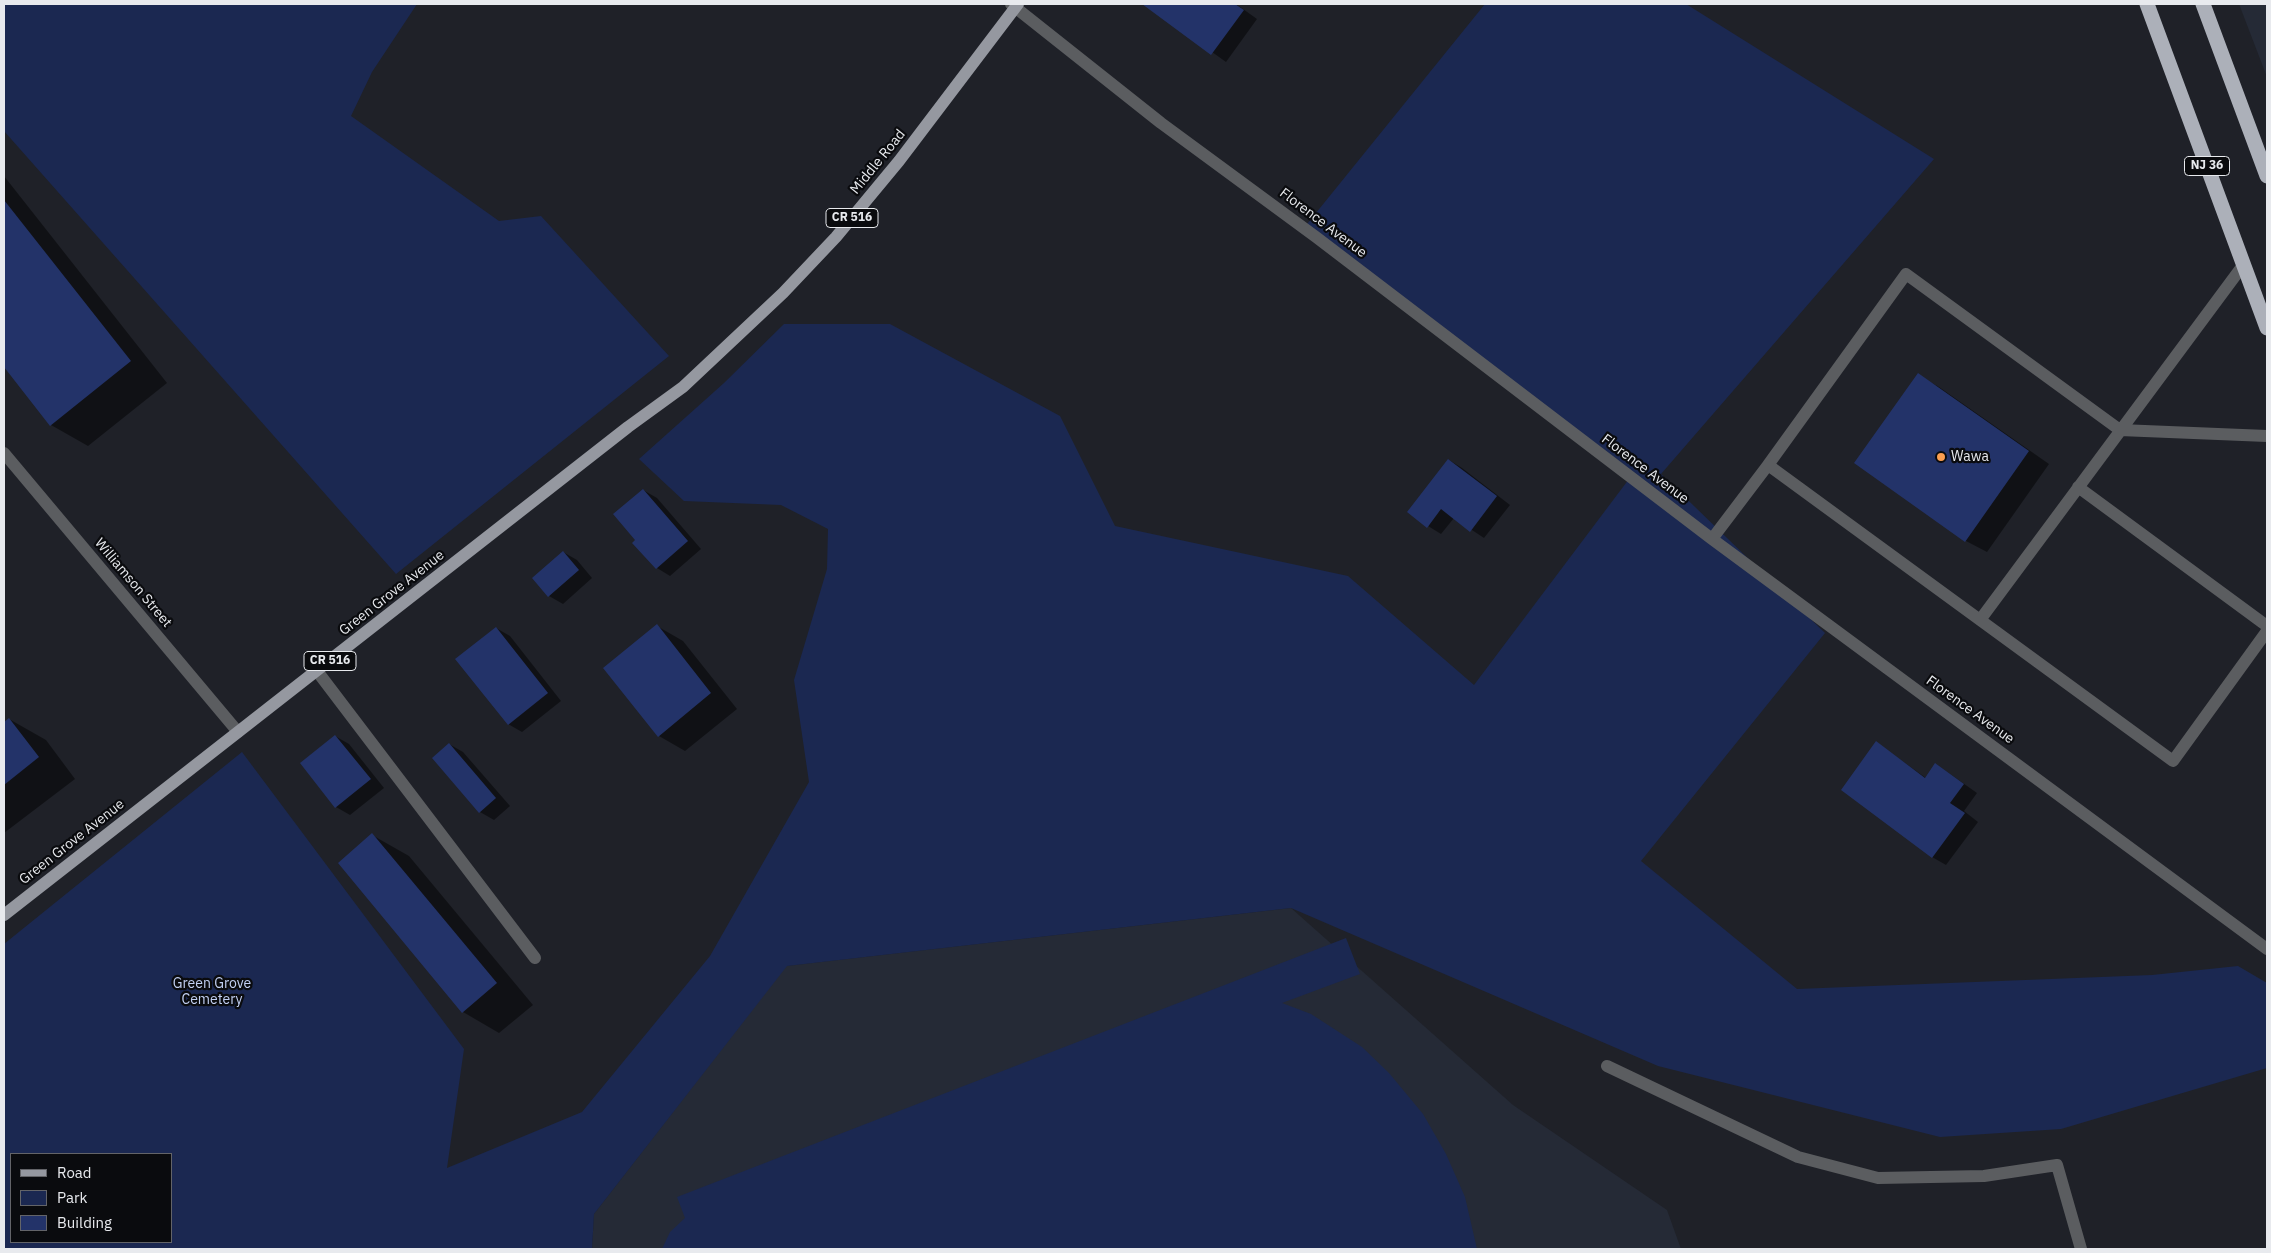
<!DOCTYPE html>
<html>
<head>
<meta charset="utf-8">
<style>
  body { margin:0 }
  #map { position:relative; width:2271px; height:1253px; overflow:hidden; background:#1f2128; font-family:"IBM Plex Sans",sans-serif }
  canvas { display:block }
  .frame { position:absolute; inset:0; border:5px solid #e8eaee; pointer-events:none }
  .legend { position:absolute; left:10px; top:1153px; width:162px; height:90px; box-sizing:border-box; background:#0a0b0e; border:1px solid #636468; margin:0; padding:6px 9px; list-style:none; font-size:15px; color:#e8eaee }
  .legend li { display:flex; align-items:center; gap:10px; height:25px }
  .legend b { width:25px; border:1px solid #636468 }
</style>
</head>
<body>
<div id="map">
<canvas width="2271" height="1253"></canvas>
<div class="frame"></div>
<ul class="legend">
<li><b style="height:6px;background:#9598a0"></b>Road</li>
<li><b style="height:14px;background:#1b2851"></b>Park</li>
<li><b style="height:14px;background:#233369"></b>Building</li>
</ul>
</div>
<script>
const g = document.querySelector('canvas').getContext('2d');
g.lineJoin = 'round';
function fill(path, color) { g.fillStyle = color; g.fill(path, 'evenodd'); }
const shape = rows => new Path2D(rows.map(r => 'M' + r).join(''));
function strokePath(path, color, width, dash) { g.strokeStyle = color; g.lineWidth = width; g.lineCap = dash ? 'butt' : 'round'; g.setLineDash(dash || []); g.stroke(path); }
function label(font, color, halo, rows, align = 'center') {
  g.font = font + ' "IBM Plex Sans",sans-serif'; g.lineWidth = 4.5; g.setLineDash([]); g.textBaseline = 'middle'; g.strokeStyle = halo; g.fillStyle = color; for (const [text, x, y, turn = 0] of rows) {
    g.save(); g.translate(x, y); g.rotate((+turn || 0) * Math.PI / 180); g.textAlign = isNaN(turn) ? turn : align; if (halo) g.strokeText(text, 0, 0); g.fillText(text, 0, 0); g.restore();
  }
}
fill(shape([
  [2239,4,2267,4,2267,77],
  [1291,908,1513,1105,1667,1210,1681,1249,592,1249,594,1214,786,966]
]), '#252a36');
fill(shape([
  [4,4,417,4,372,72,351,116,499,221,541,216,669,356,396,574,4,131],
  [1485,4,1686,4,1934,159,1661,474,1825,633,1641,861,1797,989,2152,975,2238,966,2267,983,2267,1068,2061,1129,1940,1137,1658,1066,1291,908,787,966,594,1214,592,1249,4,1249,4,944,242,752,464,1049,447,1168,582,1112,710,956,809,782,794,680,827,569,828,529,781,505,684,501,639,459,724,383,784,324,890,324,1060,416,1115,526,1348,576,1474,685,1629,479,1303,229],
  [11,1154,171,1154,171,1242,11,1242],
  [1346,938,1360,974,1282,1003,1311,1014,1362,1047,1389,1073,1423,1114,1446,1154,1465,1197,1477,1249,662,1249,670,1232,685,1218,677,1197]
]), '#1b2851');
fill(shape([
  [1145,4,1236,4,1257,19,1226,62],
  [4,176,167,383,88,446,51,425,4,365],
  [1918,375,1939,387,2049,464,1987,552,1966,541,1856,463],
  [1449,460,1462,468,1510,505,1484,538,1454,518,1441,534,1428,526],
  [643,490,657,498,701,549,670,576,657,568,637,540],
  [563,552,577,560,592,578,563,604,549,596],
  [657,626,683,641,737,709,685,751,659,736],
  [496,628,510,636,561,701,522,732,508,724],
  [9,719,46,740,75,779,4,833,4,724],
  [335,736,349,744,384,788,350,815,336,807,301,763],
  [1877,743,1926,778,1936,764,1977,793,1964,811,1978,822,1946,865,1932,857],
  [449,744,463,752,510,806,494,820,480,812],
  [372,835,409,856,533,1005,499,1033,463,1012]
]), '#0007');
fill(shape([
  [1142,4,1235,4,1244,10,1211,55],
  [4,200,131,361,50,426,4,367],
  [1918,373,2029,451,1965,542,1854,463],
  [1448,459,1497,496,1470,532,1441,509,1427,528,1407,512],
  [643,489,688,541,656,569,632,543,635,540,613,514],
  [563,551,579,570,548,597,532,578],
  [657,624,711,693,658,737,603,668],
  [496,627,548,693,508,725,455,659],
  [9,718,39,757,4,785,4,722],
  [335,735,371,779,335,808,300,763],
  [1876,741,1925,778,1935,763,1964,784,1950,803,1965,813,1932,858,1841,790],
  [449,743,496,798,479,813,432,758],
  [372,833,497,983,462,1013,338,863]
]), '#233369');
strokePath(shape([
  [1011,4,1161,123,1316,237,1712,539,2267,949],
  [2267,436,2120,430,1906,274,1768,465,2173,761,2267,631],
  [4,453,238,732],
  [2078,487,2267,626],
  [1712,539,1768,465],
  [1980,620,2244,264],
  [317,671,535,958],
  [1607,1066,1798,1157,1878,1178,1984,1176,2057,1165,2081,1249]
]), '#5b5d60', 12);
strokePath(shape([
  [4,915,628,427,683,387,783,293,836,237,899,161,1018,4]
]), '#9598a0', 12);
strokePath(shape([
  [2147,4,2267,328],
  [2203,4,2267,176]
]), '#acb0b9', 15);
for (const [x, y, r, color] of [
  [1941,457,5,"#fb9e50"]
]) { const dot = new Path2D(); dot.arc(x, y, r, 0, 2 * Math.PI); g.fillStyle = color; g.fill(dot); strokePath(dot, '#0a0b0e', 2); }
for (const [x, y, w] of [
  [2207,166,45],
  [852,218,52],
  [330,661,52]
]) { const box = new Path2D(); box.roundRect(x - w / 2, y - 9.5, w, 19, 4); g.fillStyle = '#0a0b0e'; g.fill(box); strokePath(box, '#e8eaee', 1); }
label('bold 12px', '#e8eaee', null, [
  ["NJ 36",2207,166],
  ["CR 516",852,218],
  ["CR 516",330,661]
]);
label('14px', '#e8eaee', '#0a0b0e', [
  ["Middle Road",878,162,-51],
  ["Florence Avenue",1323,223,37],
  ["Florence Avenue",1645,469,37],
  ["Williamson Street",133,583,50],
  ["Green Grove Avenue",392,593,-38],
  ["Florence Avenue",1970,710,36],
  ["Green Grove Avenue",72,842,-38]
]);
label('14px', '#e8eaee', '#0a0b0e', [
  ["Wawa",1951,457]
], 'left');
label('14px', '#c2d0f2', '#0a0b0e', [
  ["Green Grove",212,984],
  ["Cemetery",212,1000]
]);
</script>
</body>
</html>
